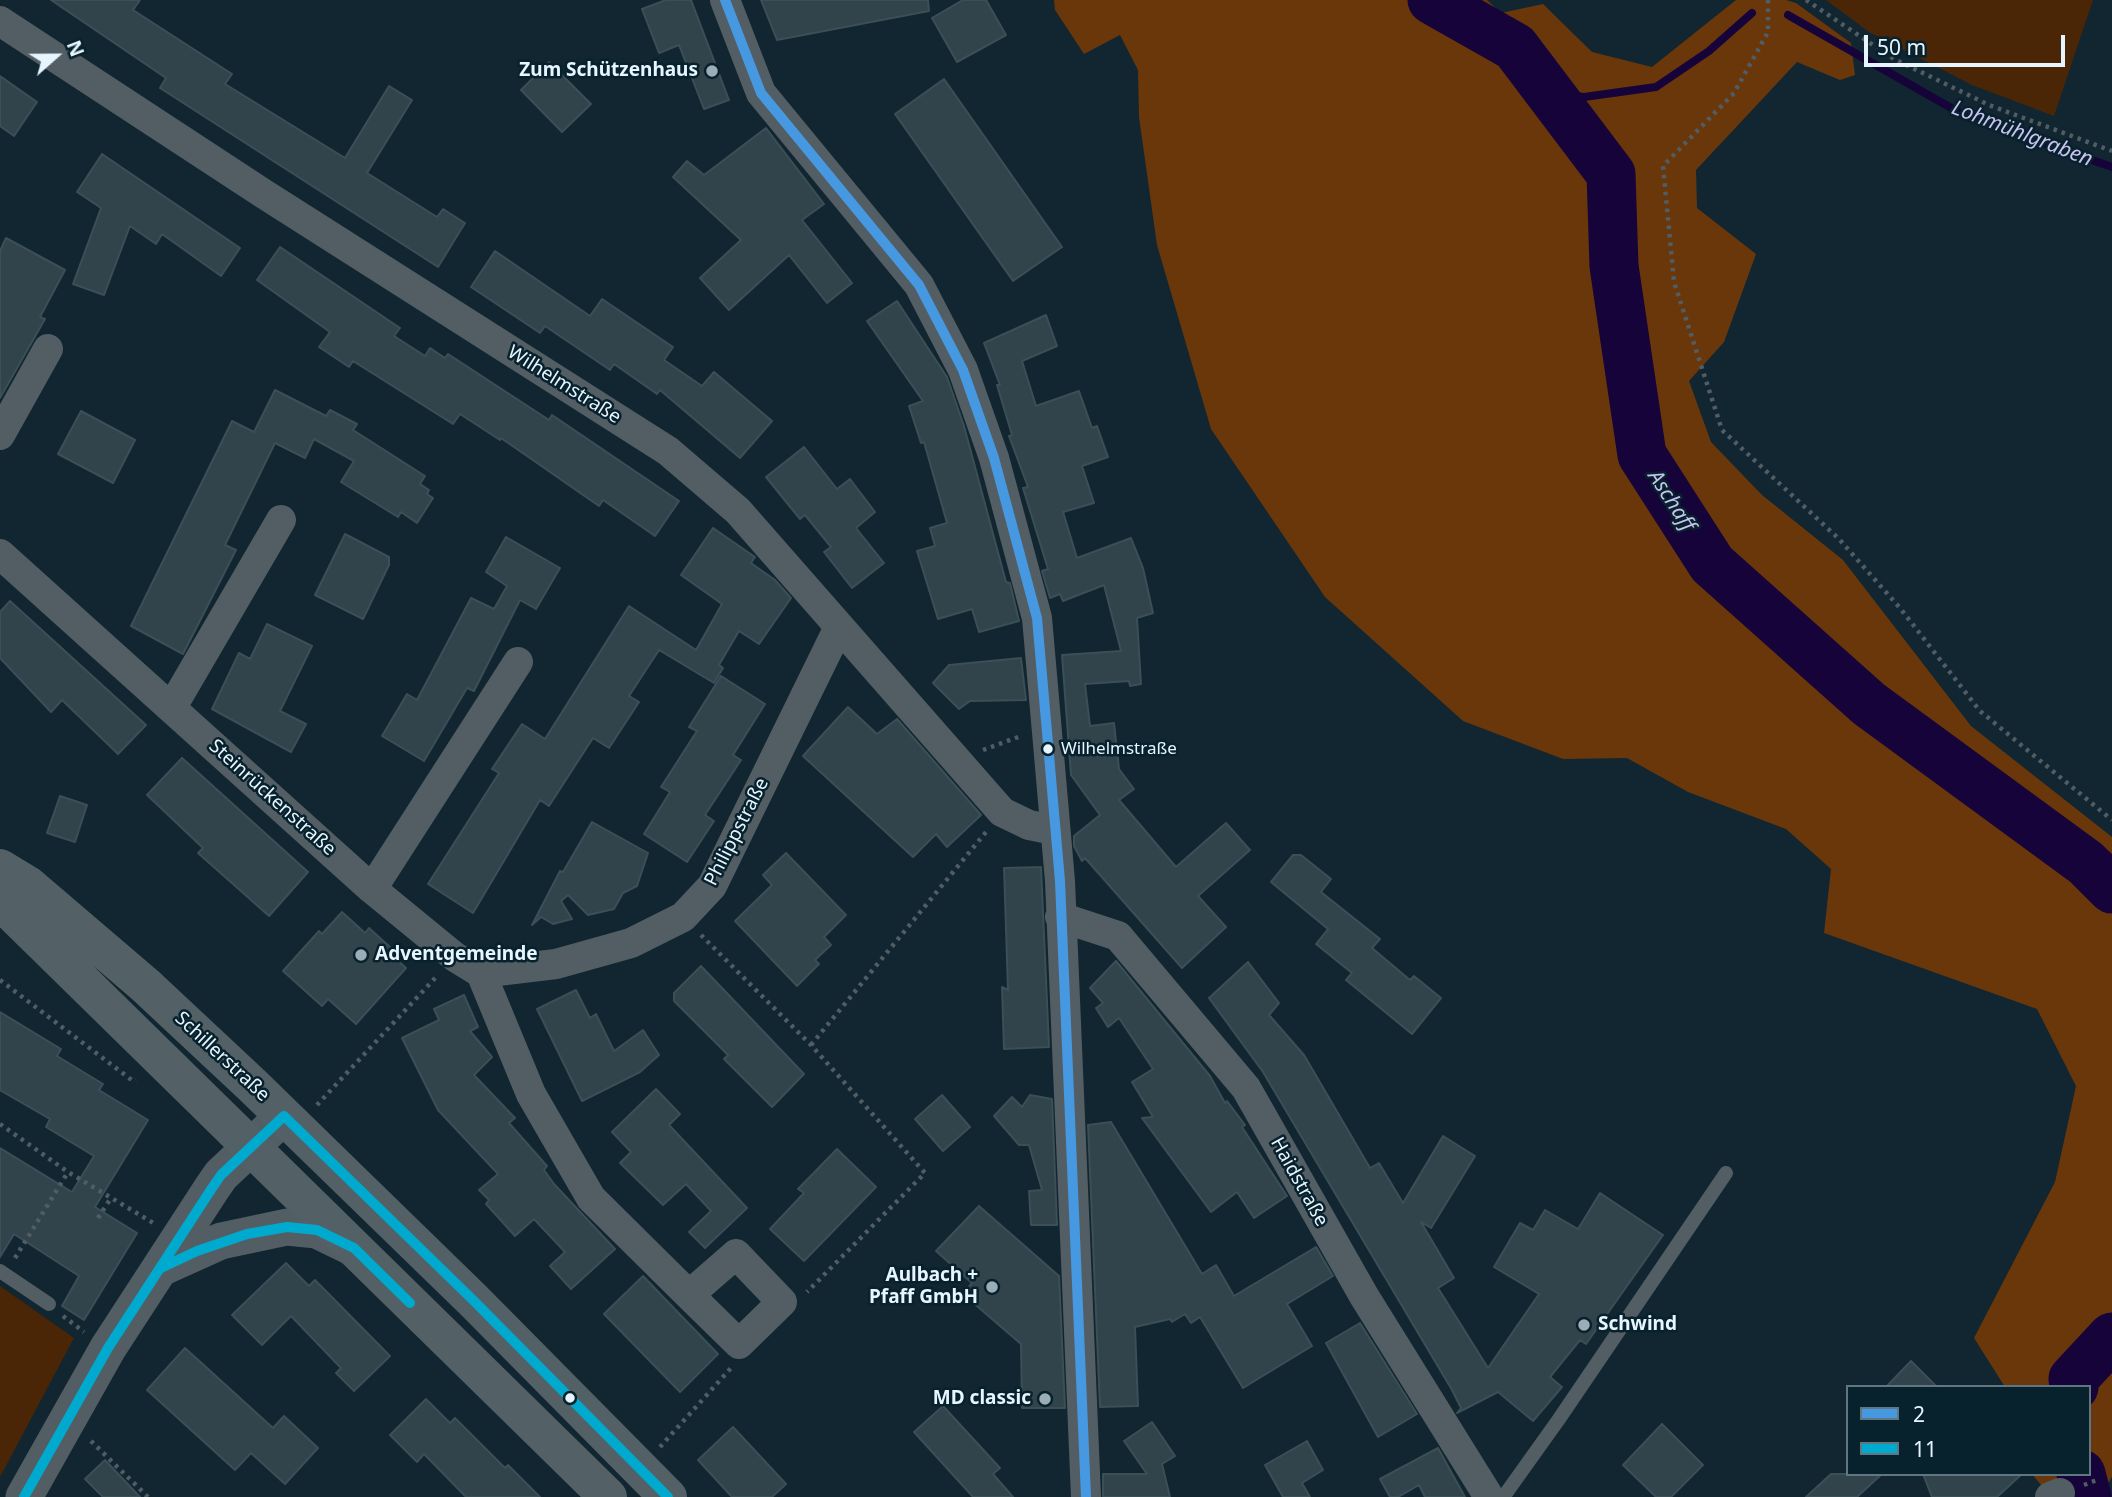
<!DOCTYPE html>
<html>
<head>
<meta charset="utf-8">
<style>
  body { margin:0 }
  #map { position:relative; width:2112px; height:1497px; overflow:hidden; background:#112630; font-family:"Noto Sans",sans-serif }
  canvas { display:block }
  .legend { position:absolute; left:1846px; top:1385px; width:245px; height:91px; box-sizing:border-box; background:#07212d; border:2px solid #607681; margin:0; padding:9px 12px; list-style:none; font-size:21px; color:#e6f5fe }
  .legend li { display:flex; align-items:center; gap:14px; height:35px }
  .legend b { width:35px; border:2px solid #607681 }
  .north { position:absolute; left:21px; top:21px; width:70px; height:70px; -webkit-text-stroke:5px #07212d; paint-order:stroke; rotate:69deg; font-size:19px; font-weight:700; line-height:28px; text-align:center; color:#e6f5fe }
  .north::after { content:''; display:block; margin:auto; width:24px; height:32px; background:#e6f5fe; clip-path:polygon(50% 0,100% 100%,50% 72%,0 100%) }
  .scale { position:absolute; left:1864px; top:35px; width:201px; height:32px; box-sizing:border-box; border:4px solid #e6f5fe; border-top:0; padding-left:9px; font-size:21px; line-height:24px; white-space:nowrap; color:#e6f5fe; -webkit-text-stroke:5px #07212d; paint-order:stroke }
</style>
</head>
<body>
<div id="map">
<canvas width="2112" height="1497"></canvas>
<ul class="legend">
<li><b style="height:9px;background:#4699e1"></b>2</li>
<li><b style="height:9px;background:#00a9ce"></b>11</li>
</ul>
<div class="north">N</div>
<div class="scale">50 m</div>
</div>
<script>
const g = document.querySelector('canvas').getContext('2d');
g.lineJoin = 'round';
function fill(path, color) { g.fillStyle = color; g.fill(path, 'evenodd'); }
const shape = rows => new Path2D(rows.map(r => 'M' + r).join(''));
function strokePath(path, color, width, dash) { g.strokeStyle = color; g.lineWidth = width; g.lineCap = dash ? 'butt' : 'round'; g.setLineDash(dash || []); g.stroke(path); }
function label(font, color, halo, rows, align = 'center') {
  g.font = font + ' "Noto Sans",sans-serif'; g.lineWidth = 5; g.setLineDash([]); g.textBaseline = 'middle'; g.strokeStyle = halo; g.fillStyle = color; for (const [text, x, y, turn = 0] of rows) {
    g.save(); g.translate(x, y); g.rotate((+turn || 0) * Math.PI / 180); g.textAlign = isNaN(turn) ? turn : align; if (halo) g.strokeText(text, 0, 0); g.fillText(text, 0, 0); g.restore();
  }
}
fill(shape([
  [1826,0,2093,0,2054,116,1972,85,1869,32],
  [0,1286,74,1338,0,1477]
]), '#4a2607');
fill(shape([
  [1054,0,1487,0,1501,13,1543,4,1592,52,1652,67,1736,0,1786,0,1796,3,1851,43,1855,75,1840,80,1797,62,1696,170,1697,208,1756,254,1724,342,1689,381,1711,442,1762,495,1843,560,1971,726,2112,837,2112,1477,2099,1497,2051,1497,2032,1474,2089,1474,2089,1387,2005,1387,1974,1338,2055,1182,2076,1086,2037,1009,1824,933,1831,869,1786,829,1688,792,1627,758,1563,759,1463,721,1325,597,1211,429,1157,245,1139,117,1138,70,1120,35,1084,54,1055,10]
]), '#6a370b');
strokePath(shape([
  [1788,15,1967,117,2112,167],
  [1550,93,1584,97,1656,87,1709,51,1752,13]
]), '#160339', 8);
strokePath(shape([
  [1432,0,1515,47,1611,174,1614,266,1642,455,1712,564,1869,704,2086,863,2112,889],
  [2074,1387,2073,1379,2112,1337],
  [2081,1474,2087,1497]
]), '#160339', 49);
const building = shape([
  [51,0,140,0,133,10,232,74,225,84,345,158,389,86,412,100,367,173,437,217,443,209,465,223,438,267,160,88,166,78,51,0],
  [666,0,691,0,729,100,704,109,679,45,659,53,642,9,666,0],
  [761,0,928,0,929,11,777,40,761,0],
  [963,0,986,0,1006,35,957,62,932,18,963,0],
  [549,62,591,104,562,132,521,90,549,62],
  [0,76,37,102,14,136,0,126,0,76],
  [944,79,1062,247,1013,281,895,114,944,79],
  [766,128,824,204,802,220,852,283,827,303,789,255,729,310,700,278,741,240,673,177,687,161,704,175,766,128],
  [102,154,240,248,221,276,162,234,156,244,130,226,104,295,73,284,101,208,77,192,102,154],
  [6,238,65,270,40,317,45,319,0,398,0,251,6,238],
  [280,247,400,328,394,336,425,356,430,348,445,358,448,354,549,420,552,415,679,501,655,536,603,500,599,506,501,438,500,440,460,414,453,424,353,361,349,367,319,347,330,332,257,280,280,247],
  [495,251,590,316,602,299,673,347,664,360,702,386,714,372,772,421,740,458,660,390,657,394,614,364,610,370,545,326,540,333,471,287,495,251],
  [897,301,947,377,964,426,1006,582,1010,583,1019,621,979,632,972,609,938,619,917,551,935,546,930,528,947,523,924,442,921,443,909,406,923,401,867,321,897,301],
  [1046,315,1057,346,1022,361,1036,406,1079,391,1092,428,1097,426,1108,457,1082,466,1094,503,1063,512,1077,558,1131,538,1143,568,1153,613,1137,618,1141,684,1130,686,1129,681,1085,684,1090,726,1114,723,1119,769,1134,789,1119,800,1176,867,1226,823,1250,850,1198,896,1226,927,1182,968,1085,858,1082,861,1074,846,1074,836,1100,815,1071,775,1062,655,1121,651,1104,585,1063,601,1060,594,1050,598,1042,571,1048,569,1023,488,1028,487,1009,436,1012,435,997,385,1000,385,984,343,1046,315],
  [275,390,326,416,330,410,357,424,353,430,425,476,420,484,429,490,427,494,433,498,417,523,401,512,398,517,341,482,354,461,314,439,305,458,275,443,225,545,236,550,183,654,131,626,232,421,254,432,275,390],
  [81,411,135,440,113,483,58,454,81,411],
  [804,447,837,489,850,479,875,512,856,528,884,563,852,588,824,552,831,547,805,515,800,519,766,477,804,447],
  [713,528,755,557,751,563,775,580,791,598,759,644,739,631,719,665,723,668,714,683,659,650,629,696,639,702,609,748,593,738,549,806,540,800,473,913,428,884,499,773,492,769,522,724,545,739,629,606,696,650,722,604,681,575,713,528],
  [345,534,389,557,389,565,363,619,315,595,345,534],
  [506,537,560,568,536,609,520,600,474,691,467,688,424,761,382,736,407,694,417,700,471,598,494,609,507,586,486,572,506,537],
  [10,601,146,725,118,754,62,700,51,712,0,658,0,612,10,601],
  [267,624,312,646,280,711,306,724,291,752,212,709,239,653,250,659,267,624],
  [1021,658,1026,700,970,701,959,709,933,683,949,665,1021,658],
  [721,676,765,704,733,755,741,760,705,815,714,821,687,862,644,834,670,792,661,787,697,731,689,727,721,676],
  [848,707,877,734,897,719,981,815,947,847,936,834,913,857,803,756,848,707],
  [182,758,308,872,269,916,198,853,203,848,147,795,182,758],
  [60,796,87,805,75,842,47,833,60,796],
  [592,822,648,853,637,886,623,893,614,909,588,915,568,895,561,901,572,919,553,924,541,917,532,925,560,871,563,872,592,822],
  [786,853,846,915,824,937,831,945,815,960,819,964,797,986,735,921,772,885,763,875,786,853],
  [1293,855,1301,855,1331,879,1321,892,1380,939,1372,948,1410,980,1414,976,1441,998,1412,1034,1346,980,1352,973,1316,944,1328,929,1271,882,1293,855],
  [1041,867,1049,1047,1004,1049,1002,987,1008,990,1004,868,1041,867],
  [342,912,365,933,369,928,391,948,388,952,406,968,356,1024,328,999,322,1006,283,971,319,931,322,934,342,912],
  [1116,961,1210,1076,1225,1103,1227,1101,1245,1125,1242,1127,1287,1196,1254,1218,1237,1192,1211,1212,1142,1118,1153,1117,1132,1082,1153,1069,1119,1018,1108,1027,1096,1008,1103,1003,1090,988,1116,961],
  [1248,962,1279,1003,1269,1015,1304,1055,1370,1168,1379,1163,1403,1203,1443,1136,1475,1156,1431,1228,1421,1222,1454,1278,1438,1288,1488,1368,1539,1294,1494,1267,1520,1223,1533,1230,1545,1210,1578,1229,1600,1193,1663,1235,1586,1344,1580,1340,1550,1377,1562,1387,1533,1421,1498,1392,1457,1413,1461,1408,1452,1390,1263,1072,1209,998,1248,962],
  [701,966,804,1074,772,1107,724,1059,728,1055,674,1001,674,993,701,966],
  [576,990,590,1018,596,1014,614,1051,643,1030,659,1055,640,1072,582,1101,537,1009,576,990],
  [464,995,478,1027,470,1031,492,1057,474,1075,515,1118,509,1123,547,1166,544,1170,554,1184,615,1249,571,1289,550,1266,565,1252,534,1219,515,1236,486,1204,489,1200,479,1190,498,1174,438,1110,402,1038,439,1020,434,1009,464,995],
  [0,1012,61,1049,57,1056,103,1084,99,1090,148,1120,95,1207,137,1233,84,1320,62,1306,79,1276,14,1234,0,1257,0,1148,72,1192,94,1156,46,1127,50,1119,0,1090,0,1012],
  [656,1089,680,1114,669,1125,747,1208,705,1248,689,1232,711,1211,686,1184,663,1205,620,1163,631,1152,612,1132,656,1089],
  [942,1095,970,1127,943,1151,915,1119,942,1095],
  [1030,1095,1052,1099,1057,1225,1031,1225,1029,1191,1042,1190,1029,1145,1019,1145,994,1116,1012,1097,1022,1107,1030,1095],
  [1111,1122,1202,1274,1216,1265,1234,1296,1316,1247,1333,1276,1287,1304,1312,1346,1243,1388,1200,1317,1191,1323,1185,1314,1172,1322,1170,1319,1135,1327,1138,1406,1100,1407,1088,1125,1111,1122],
  [837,1149,876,1187,804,1261,770,1229,804,1193,798,1189,837,1149],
  [979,1206,1059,1276,1065,1408,1022,1408,1021,1344,963,1294,972,1283,936,1251,979,1206],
  [286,1263,309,1286,315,1280,390,1356,354,1391,336,1373,341,1368,291,1316,262,1345,232,1315,286,1263],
  [643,1276,718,1354,680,1392,604,1314,643,1276],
  [1360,1323,1417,1414,1378,1437,1326,1343,1360,1323],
  [185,1348,273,1428,284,1416,318,1448,285,1484,251,1453,235,1470,147,1390,185,1348],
  [1911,1361,1937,1387,1886,1387,1911,1361],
  [426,1399,450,1423,455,1418,505,1468,508,1465,540,1497,466,1497,424,1454,417,1462,390,1435,426,1399],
  [943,1406,1000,1468,993,1474,1013,1497,973,1497,914,1432,943,1406],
  [1152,1422,1175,1456,1162,1464,1170,1497,1103,1497,1103,1474,1147,1474,1124,1441,1152,1422],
  [1662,1424,1703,1465,1671,1497,1656,1497,1623,1465,1662,1424],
  [733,1427,786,1484,772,1497,732,1497,698,1460,733,1427],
  [1307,1441,1323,1470,1302,1483,1310,1497,1283,1497,1265,1465,1307,1441],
  [1438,1448,1465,1497,1425,1497,1419,1485,1398,1497,1390,1497,1380,1479,1438,1448],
  [105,1460,140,1497,103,1497,85,1479,105,1460],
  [1831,1474,1882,1474,1857,1497,1806,1497,1831,1474],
  [1923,1474,2022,1474,1997,1497,1932,1497,1923,1474]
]);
fill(building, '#32444b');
strokePath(building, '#3a4f56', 2);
strokePath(shape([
  [1768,0,1768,32,1734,93,1663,166,1674,282,1722,430,1839,539,1900,608,1980,711,2112,820],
  [1806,0,1894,59,1989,105,2112,151],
  [983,750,1021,736],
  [701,935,811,1045,925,1173,807,1292],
  [0,980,133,1081,136,1080],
  [811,1045,986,832],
  [317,1105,437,976],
  [0,1124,68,1172,155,1224],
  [98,1218,111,1198],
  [15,1258,68,1172],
  [63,1316,84,1332],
  [91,1441,148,1497],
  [660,1447,731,1368],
  [2084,1485,2097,1480]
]), '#515d64', 4.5, [3.5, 5]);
strokePath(shape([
  [0,1271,49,1304],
  [1497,1497,1504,1496,1559,1419,1726,1173]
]), '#535e64', 14);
strokePath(shape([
  [725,0,761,93,919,285,963,370,994,458,1037,618,1060,881,1086,1497],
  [0,21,264,194,668,451,738,511,1002,812,1029,825,1054,830],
  [0,435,48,349],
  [0,554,372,889,455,957,481,973,531,1094,591,1198,689,1295,739,1344,782,1302,736,1254,689,1295],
  [172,707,281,520],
  [372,889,518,662],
  [1060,917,1118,936,1246,1088,1364,1296,1489,1497],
  [481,973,556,964,631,943,683,917,712,886,839,627],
  [2050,1497,2060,1493]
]), '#535e64', 30);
strokePath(shape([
  [161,1268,221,1241,287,1227,317,1230,354,1248],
  [24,1497,108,1348,212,1188,221,1175,284,1116]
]), '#535e64', 37);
strokePath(shape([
  [0,868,28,885,145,985,252,1085,474,1301,668,1497],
  [0,901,608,1497]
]), '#536167', 38);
strokePath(shape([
  [725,0,761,93,919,285,963,370,994,458,1037,618,1060,881,1086,1497]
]), '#4699e1', 10);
strokePath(shape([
  [161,1268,197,1251,247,1234,287,1227,317,1230,354,1248,410,1303],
  [24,1497,108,1348,212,1188,221,1175,284,1116,474,1301,668,1497]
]), '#00a9ce', 10);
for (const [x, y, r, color] of [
  [712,71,7,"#9badb6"],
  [1048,749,6,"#e6f5fe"],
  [361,955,7,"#9badb6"],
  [992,1287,7,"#9badb6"],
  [1584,1325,7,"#9badb6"],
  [570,1398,6,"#e6f5fe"],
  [1045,1399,7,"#9badb6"]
]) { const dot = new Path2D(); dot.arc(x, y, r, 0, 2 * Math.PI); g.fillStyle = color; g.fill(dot); strokePath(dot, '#07212d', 2.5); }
label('17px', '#e6f5fe', '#07212d', [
  ["Wilhelmstraße",1061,749]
], 'left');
label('bold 19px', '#e6f5fe', '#07212d', [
  ["Zum Schützenhaus",698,71],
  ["Adventgemeinde",375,955,"left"],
  ["Aulbach +",978,1276],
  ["Pfaff GmbH",978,1298],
  ["Schwind",1598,1325,"left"],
  ["MD classic",1031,1399]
], 'right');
label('19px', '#e6f5fe', '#07212d', [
  ["Wilhelmstraße",564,385,32],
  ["Steinrückenstraße",272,798,42],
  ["Philippstraße",737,832,-63],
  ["Schillerstraße",222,1057,43],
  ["Haidstraße",1299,1182,61]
]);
label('italic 21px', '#cac2f0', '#07212d', [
  ["Lohmühlgraben",2022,134,21],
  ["Aschaff",1671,501,57]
]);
</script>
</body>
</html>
